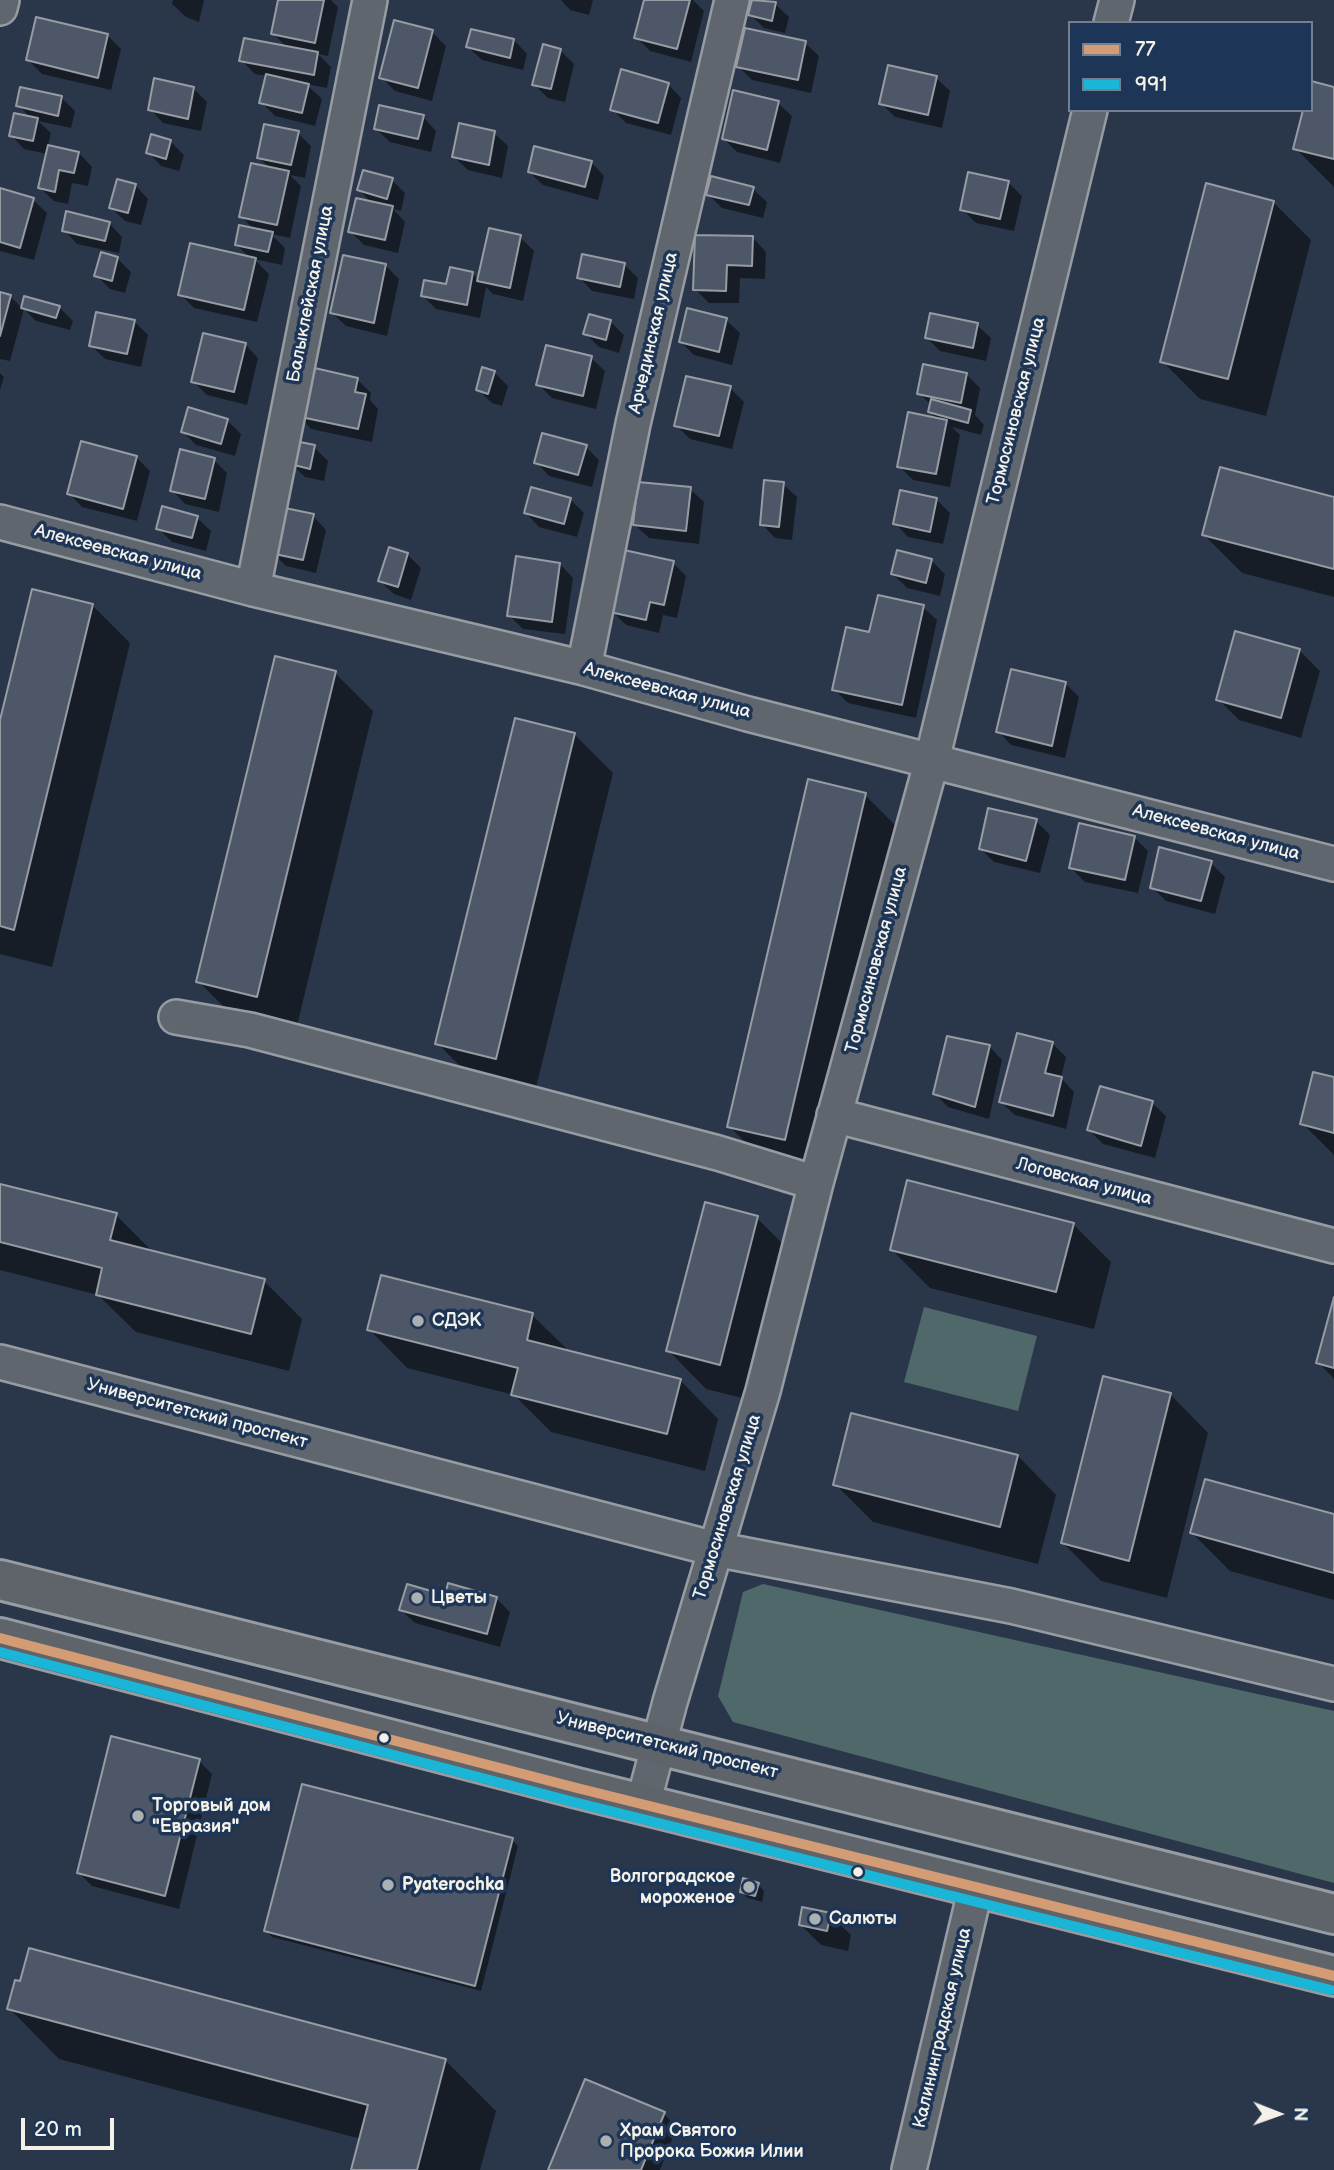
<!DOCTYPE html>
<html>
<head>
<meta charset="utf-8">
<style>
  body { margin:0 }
  #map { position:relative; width:1334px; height:2170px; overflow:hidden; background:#2a374a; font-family:"Balsamiq Sans",sans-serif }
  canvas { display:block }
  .legend { position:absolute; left:1068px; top:21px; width:245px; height:91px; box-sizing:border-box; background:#1d3557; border:2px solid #738091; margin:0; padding:9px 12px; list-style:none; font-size:21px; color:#f4f1e8 }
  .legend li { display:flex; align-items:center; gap:14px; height:35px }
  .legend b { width:35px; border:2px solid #738091 }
  .north { position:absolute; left:1243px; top:2079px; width:70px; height:70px; -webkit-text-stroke:5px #1d3557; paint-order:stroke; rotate:91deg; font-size:19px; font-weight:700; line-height:28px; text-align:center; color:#f4f1e8 }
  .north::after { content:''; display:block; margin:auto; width:24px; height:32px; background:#f4f1e8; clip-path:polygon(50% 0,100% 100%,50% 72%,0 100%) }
  .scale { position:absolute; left:21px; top:2118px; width:93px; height:32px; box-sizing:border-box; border:4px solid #f4f1e8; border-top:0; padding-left:9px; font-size:21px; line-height:24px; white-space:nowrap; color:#f4f1e8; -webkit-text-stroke:5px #1d3557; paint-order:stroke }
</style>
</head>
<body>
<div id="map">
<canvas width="1334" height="2170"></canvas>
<ul class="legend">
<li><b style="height:9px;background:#d39c74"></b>77</li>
<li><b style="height:9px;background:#1ab6d8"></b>991</li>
</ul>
<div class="north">N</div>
<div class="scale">20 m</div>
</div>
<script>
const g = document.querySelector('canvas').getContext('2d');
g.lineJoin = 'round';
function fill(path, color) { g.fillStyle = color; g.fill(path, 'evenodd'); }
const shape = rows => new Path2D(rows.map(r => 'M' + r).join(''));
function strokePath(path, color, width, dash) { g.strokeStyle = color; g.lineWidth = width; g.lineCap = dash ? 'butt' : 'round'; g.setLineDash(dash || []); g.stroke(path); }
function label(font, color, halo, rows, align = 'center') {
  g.font = font + ' "Balsamiq Sans",sans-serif'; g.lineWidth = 7; g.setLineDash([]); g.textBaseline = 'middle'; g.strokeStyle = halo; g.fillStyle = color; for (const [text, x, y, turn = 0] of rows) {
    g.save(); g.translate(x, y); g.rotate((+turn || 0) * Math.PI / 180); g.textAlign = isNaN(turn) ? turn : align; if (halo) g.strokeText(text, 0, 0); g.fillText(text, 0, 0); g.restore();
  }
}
fill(shape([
  [924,1307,1037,1336,1018,1411,904,1382],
  [763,1584,1334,1711,1334,1883,733,1722,718,1696,743,1592]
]), '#4f6869');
fill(shape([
  [173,0,204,0,199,22,186,17,172,4],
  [280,0,331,0,338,7,328,56,318,54,331,67,327,88,306,84,322,99,315,126,275,116,261,102,267,76,255,74,241,60,287,47,273,34],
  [561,0,593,0,589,15,570,10],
  [646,0,693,0,704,11,691,62,650,51,636,37],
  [753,0,775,4,789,17,785,33,764,28,750,14],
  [432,32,446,46,432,101,395,91,381,77],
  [107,35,121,49,111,90,42,74,28,60],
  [514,40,527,54,523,70,482,60,468,47],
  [805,43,819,56,811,93,752,80,738,66],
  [560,50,574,64,565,102,548,98,534,84],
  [936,78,950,91,942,128,895,117,881,103],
  [668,84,681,98,671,135,626,123,612,109],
  [194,89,207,102,201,131,163,123,150,109],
  [1334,89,1334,187,1295,148,1311,110],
  [62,98,75,111,71,128,38,121,51,133,48,146,79,153,92,167,88,186,72,183,68,204,54,201,40,188,47,154,24,149,11,135,31,118,18,105],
  [778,103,792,116,780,163,737,152,724,139],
  [423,117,436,131,431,152,390,142,376,129],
  [298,133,311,146,305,178,290,175,301,186,290,238,271,234,285,248,282,265,254,259,269,274,257,322,194,308,180,294,251,259,237,245,255,231,241,216,270,168,259,158],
  [494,133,508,146,502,178,468,170,454,157],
  [170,141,184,155,179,171,161,166,148,152],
  [591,162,604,176,598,200,543,185,529,172],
  [392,180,405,193,401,211,393,209,405,222,398,253,364,245,350,231,373,204,359,190],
  [1008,182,1022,196,1014,231,976,223,962,209],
  [135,185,148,199,141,225,125,221,111,208],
  [753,189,767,202,763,218,722,208,708,194],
  [0,190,33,200,47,213,34,260,0,251],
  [1273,202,1311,240,1266,416,1200,399,1162,361],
  [109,223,122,237,119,253,77,244,64,230],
  [520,237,534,251,523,301,493,294,486,287,480,318,436,309,423,296,472,273,479,280],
  [753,238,766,252,765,279,740,278,739,303,709,303,695,289],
  [117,258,131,272,125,293,110,289,96,275],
  [624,264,638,278,634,299,592,291,579,277],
  [386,266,399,279,387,336,346,326,332,313],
  [0,294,10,296,22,308,25,298,59,307,73,321,70,330,36,321,24,309,10,361,0,359],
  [590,316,611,322,624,335,619,353,599,347,585,333],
  [726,320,740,333,732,365,694,355,680,341],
  [134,321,148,335,141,367,105,359,91,345],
  [977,325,991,338,986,361,940,351,927,338],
  [245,344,258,358,247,405,207,395,193,381],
  [591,358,605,371,596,409,552,398,538,384],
  [494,372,508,386,502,406,492,403,478,390],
  [0,373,4,377,0,390],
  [967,375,980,388,975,415,984,425,981,435,952,427,960,435,950,487,913,480,899,466,938,420,929,411,931,405,919,393],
  [357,379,371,393,370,400,378,409,372,442,311,429,298,415],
  [730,388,744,402,732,449,690,439,676,425],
  [227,420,241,434,235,456,196,445,183,432],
  [314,447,328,461,324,481,305,477,292,464],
  [586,447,599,460,592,487,549,476,536,462],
  [136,457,150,471,137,521,82,507,69,493],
  [214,460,227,473,219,512,185,504,172,490],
  [783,484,797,497,792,540,775,538,762,524],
  [690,489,704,502,699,544,649,538,635,525],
  [570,499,584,513,577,537,539,527,526,513],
  [936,499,950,513,943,544,908,537,895,523],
  [1334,499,1334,597,1242,573,1204,535],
  [313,516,326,530,316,573,286,566,272,552],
  [197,518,211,531,206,551,172,542,158,528],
  [407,554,421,568,411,600,394,594,380,581],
  [931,560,945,574,940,596,907,588,893,574],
  [673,563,686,576,677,618,663,615,659,633,626,625,612,611],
  [560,564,573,578,565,634,523,629,509,615],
  [92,605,130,643,52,967,0,954,0,727],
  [923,607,937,620,916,718,848,703,834,689,870,634],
  [1299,650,1320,671,1301,738,1239,720,1218,699],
  [335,673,373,711,295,1034,236,1019,198,981],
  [1066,684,1079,697,1065,758,1011,745,998,731],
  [575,735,613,773,534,1096,475,1081,437,1043],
  [865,795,903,833,822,1178,767,1164,729,1126],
  [1036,821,1050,835,1040,873,994,862,981,849],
  [1134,837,1148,851,1138,893,1085,882,1071,868],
  [1211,863,1225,877,1215,914,1166,901,1152,887],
  [1052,1043,1066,1057,1061,1078,1074,1092,1066,1129,1015,1115,1001,1102],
  [989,1046,1002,1060,989,1119,948,1107,935,1094],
  [1334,1079,1334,1155,1302,1123],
  [1152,1103,1166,1116,1155,1158,1103,1144,1089,1130],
  [0,1186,116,1215,154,1253,264,1281,302,1319,289,1371,136,1332,98,1295,0,1270],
  [757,1218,795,1256,758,1402,706,1389,668,1350],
  [1073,1224,1111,1262,1094,1329,930,1288,892,1250],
  [1334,1304,1334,1379,1318,1362],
  [532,1315,570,1352,680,1380,718,1419,705,1471,551,1432,514,1395,407,1368,369,1329],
  [1170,1394,1208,1433,1167,1598,1101,1581,1063,1543],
  [1018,1456,1056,1495,1038,1564,873,1522,835,1484],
  [1334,1516,1334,1600,1230,1571,1192,1533],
  [496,1598,510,1612,500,1647,415,1623,401,1610],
  [199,1761,212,1774,179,1909,92,1886,79,1873],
  [512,1840,518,1846,481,1991,272,1937,266,1931],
  [758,1884,764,1891,762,1902,748,1898,741,1892],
  [830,1915,851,1935,848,1951,821,1945,801,1925],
  [9,2008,445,2060,496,2111,480,2170,353,2170,361,2139,59,2059],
  [664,2114,677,2127,660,2170,550,2170]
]), '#0007');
const building = shape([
  [278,0,324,0,315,43,271,34,278,0],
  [644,0,690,0,677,49,634,38,644,0],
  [752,0,776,2,772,21,748,15,752,0],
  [36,17,108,34,98,78,26,60,36,17],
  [394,20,433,30,418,88,379,78,394,20],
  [745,28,806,41,798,80,736,67,745,28],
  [471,29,514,39,510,58,466,47,471,29],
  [244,38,318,52,314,75,239,61,244,38],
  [543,44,561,49,551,89,532,85,543,44],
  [888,65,937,76,928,115,879,104,888,65],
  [621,69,669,83,658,123,610,110,621,69],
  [266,74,309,84,302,113,259,103,266,74],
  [154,78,194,87,188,119,148,110,154,78],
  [1311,81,1334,87,1334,159,1293,149,1303,110,1311,110,1311,81],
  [20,87,62,96,58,116,16,106,20,87],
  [733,90,779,101,767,150,722,139,733,90],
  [379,105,424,115,418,139,374,129,379,105],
  [14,113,38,118,33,141,9,136,14,113],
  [459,123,495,131,489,165,452,157,459,123],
  [264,124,299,131,291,165,257,158,264,124],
  [151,134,171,140,166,159,146,153,151,134],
  [48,145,79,152,74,173,59,170,55,192,38,188,48,145],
  [534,146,592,161,585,187,528,172,534,146],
  [251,163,289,171,277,225,239,217,251,163],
  [363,170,393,178,387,199,357,190,363,170],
  [968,172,1009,181,1000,219,960,210,968,172],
  [711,176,754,187,749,205,706,195,711,176],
  [117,179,136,184,128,213,109,208,117,179],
  [1206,183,1274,201,1228,379,1160,362,1206,183],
  [0,188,34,198,20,248,0,242,0,188],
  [356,198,393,206,385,240,348,232,356,198],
  [66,211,110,222,105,241,62,231,66,211],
  [239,225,273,232,268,252,235,245,239,225],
  [489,228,521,235,510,288,477,281,489,228],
  [695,235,753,236,752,266,727,265,726,291,693,290,695,235],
  [190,243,256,258,244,310,178,295,190,243],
  [101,252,118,257,112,281,94,276,101,252],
  [582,254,625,263,620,287,577,278,582,254],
  [343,255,386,264,374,323,330,313,343,255],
  [450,267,473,272,467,305,421,296,424,280,446,284,450,267],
  [0,292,11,295,0,336,0,292],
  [24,296,60,306,56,318,21,308,24,296],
  [687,308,727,318,719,352,679,342,687,308],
  [96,312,135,320,127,354,89,346,96,312],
  [930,313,978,323,973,348,925,338,930,313],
  [589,314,611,320,606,340,583,334,589,314],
  [203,333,246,343,234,392,191,382,203,333],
  [546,345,592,356,583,396,536,385,546,345],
  [923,364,967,373,961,403,917,394,923,364],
  [306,366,358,378,355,392,366,394,358,429,296,416,306,366],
  [482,367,495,371,488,394,476,390,482,367],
  [686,376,731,386,719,436,674,426,686,376],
  [931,399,971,410,968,423,928,412,931,399],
  [188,407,228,419,221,444,181,432,188,407],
  [908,412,947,420,936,474,897,467,908,412],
  [542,433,587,445,578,475,534,463,542,433],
  [81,441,137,456,123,509,67,494,81,441],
  [295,441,315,445,310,469,290,464,295,441],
  [180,449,215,458,205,499,170,491,180,449],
  [1220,467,1334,497,1334,569,1202,535,1220,467],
  [764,480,784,482,779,527,760,525,764,480],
  [638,482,691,487,686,531,633,525,638,482],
  [531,487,571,498,564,524,524,513,531,487],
  [900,490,937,498,930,532,893,524,900,490],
  [162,506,198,516,192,538,156,529,162,506],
  [280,507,314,514,303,560,270,553,280,507],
  [389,547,408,553,398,587,378,581,389,547],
  [624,550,674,561,664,605,650,602,646,620,610,612,624,550],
  [897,550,932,559,926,583,891,574,897,550],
  [516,556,560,563,552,622,507,616,516,556],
  [32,589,93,604,14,930,0,926,0,720,32,589],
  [878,595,924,605,902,705,832,690,846,627,869,632,878,595],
  [1235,631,1300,649,1281,718,1216,700,1235,631],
  [275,656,336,671,257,997,196,982,275,656],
  [1011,669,1066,682,1052,746,996,732,1011,669],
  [515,718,575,733,496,1059,435,1044,515,718],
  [808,779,866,793,785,1140,727,1127,808,779],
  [988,808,1037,819,1026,861,979,849,988,808],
  [1079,823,1135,836,1125,880,1069,868,1079,823],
  [1159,847,1212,861,1201,901,1150,888,1159,847],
  [1017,1033,1053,1042,1045,1073,1062,1077,1053,1116,999,1102,1017,1033],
  [947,1036,990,1045,975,1107,933,1094,947,1036],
  [1313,1072,1334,1077,1334,1133,1300,1124,1313,1072],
  [1100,1086,1153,1101,1141,1146,1087,1130,1100,1086],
  [907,1180,1074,1223,1056,1292,890,1250,907,1180],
  [0,1184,117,1213,110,1240,265,1279,251,1334,96,1295,102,1268,0,1242,0,1184],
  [705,1202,758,1216,720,1365,666,1351,705,1202],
  [381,1275,533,1313,527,1340,681,1379,667,1434,511,1395,518,1368,367,1330,381,1275],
  [1334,1297,1334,1368,1316,1363,1334,1297],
  [1103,1376,1171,1393,1129,1561,1061,1543,1103,1376],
  [851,1413,1018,1455,1000,1527,833,1485,851,1413],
  [1205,1479,1334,1514,1334,1573,1190,1533,1205,1479],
  [448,1583,497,1597,487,1634,399,1610,407,1584,445,1595,448,1583],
  [111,1736,200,1759,165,1896,77,1873,111,1736],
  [302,1784,513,1838,475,1986,264,1931,302,1784],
  [743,1878,759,1883,755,1896,740,1892,743,1878],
  [802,1907,831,1913,827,1931,799,1925,802,1907],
  [29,1948,446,2059,417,2170,351,2170,368,2105,7,2009,15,1980,20,1981,29,1948],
  [585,2079,665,2112,641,2170,548,2170,585,2079]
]);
fill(building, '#4e5767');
strokePath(building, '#979ca3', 2);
const minor = shape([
  [0,8,2,0],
  [1111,23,1117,0],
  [0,522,253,589,584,668,748,714,1334,864],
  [253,589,370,0],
  [584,668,633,424,732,0],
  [176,1017,250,1030,718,1153,816,1183],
  [834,1115,1334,1246],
  [0,1362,715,1549,1011,1606,1334,1684],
  [643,1804,670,1702,763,1391,816,1183,932,760,1090,110],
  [909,2170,976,1887]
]);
const trunk = shape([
  [0,1580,1334,1914],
  [0,1638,577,1788,1334,1976]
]);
strokePath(minor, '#979ca3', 38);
strokePath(trunk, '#979ca3', 44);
strokePath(minor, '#60666e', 33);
strokePath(trunk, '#5e646a', 38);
strokePath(shape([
  [0,1638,577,1788,1334,1976]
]), '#d39c74', 10);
strokePath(shape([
  [0,1652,574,1802,1331,1990]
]), '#1ab6d8', 10);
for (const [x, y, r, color] of [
  [418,1321,7,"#adb0b1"],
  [417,1598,7,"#adb0b1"],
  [384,1738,6,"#f4f1e8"],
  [138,1816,7,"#adb0b1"],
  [858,1872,6,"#f4f1e8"],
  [388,1885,7,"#adb0b1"],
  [749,1887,7,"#adb0b1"],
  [815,1919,7,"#adb0b1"],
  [606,2141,7,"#adb0b1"]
]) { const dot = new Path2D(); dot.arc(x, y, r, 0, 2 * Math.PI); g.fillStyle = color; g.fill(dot); strokePath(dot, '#1d3557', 2.5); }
label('18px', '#f4f1e8', '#1d3557', [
  ["Балыклейская улица",311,294,-79],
  ["Арчединская улица",654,333,-77],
  ["Тормосиновская улица",1017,411,-76],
  ["Алексеевская улица",118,553,15],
  ["Алексеевская улица",667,691,15],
  ["Алексеевская улица",1216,833,15],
  ["Тормосиновская улица",877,960,-75],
  ["Логовская улица",1084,1182,15],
  ["Университетский проспект",197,1414,15],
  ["Тормосиновская улица",728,1507,-73],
  ["Университетский проспект",667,1746,14],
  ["Калининградская улица",943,2028,-77]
]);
label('bold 18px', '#f4f1e8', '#1d3557', [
  ["СДЭК",432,1321],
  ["Цветы",431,1598],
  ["Торговый дом",152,1806],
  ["\"Евразия\"",152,1827],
  ["Волгоградское",735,1877,"right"],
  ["мороженое",735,1898,"right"],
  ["Pyaterochka",402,1885],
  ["Салюты",829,1919],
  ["Храм Святого",620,2131],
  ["Пророка Божия Илии",620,2152]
], 'left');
</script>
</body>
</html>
